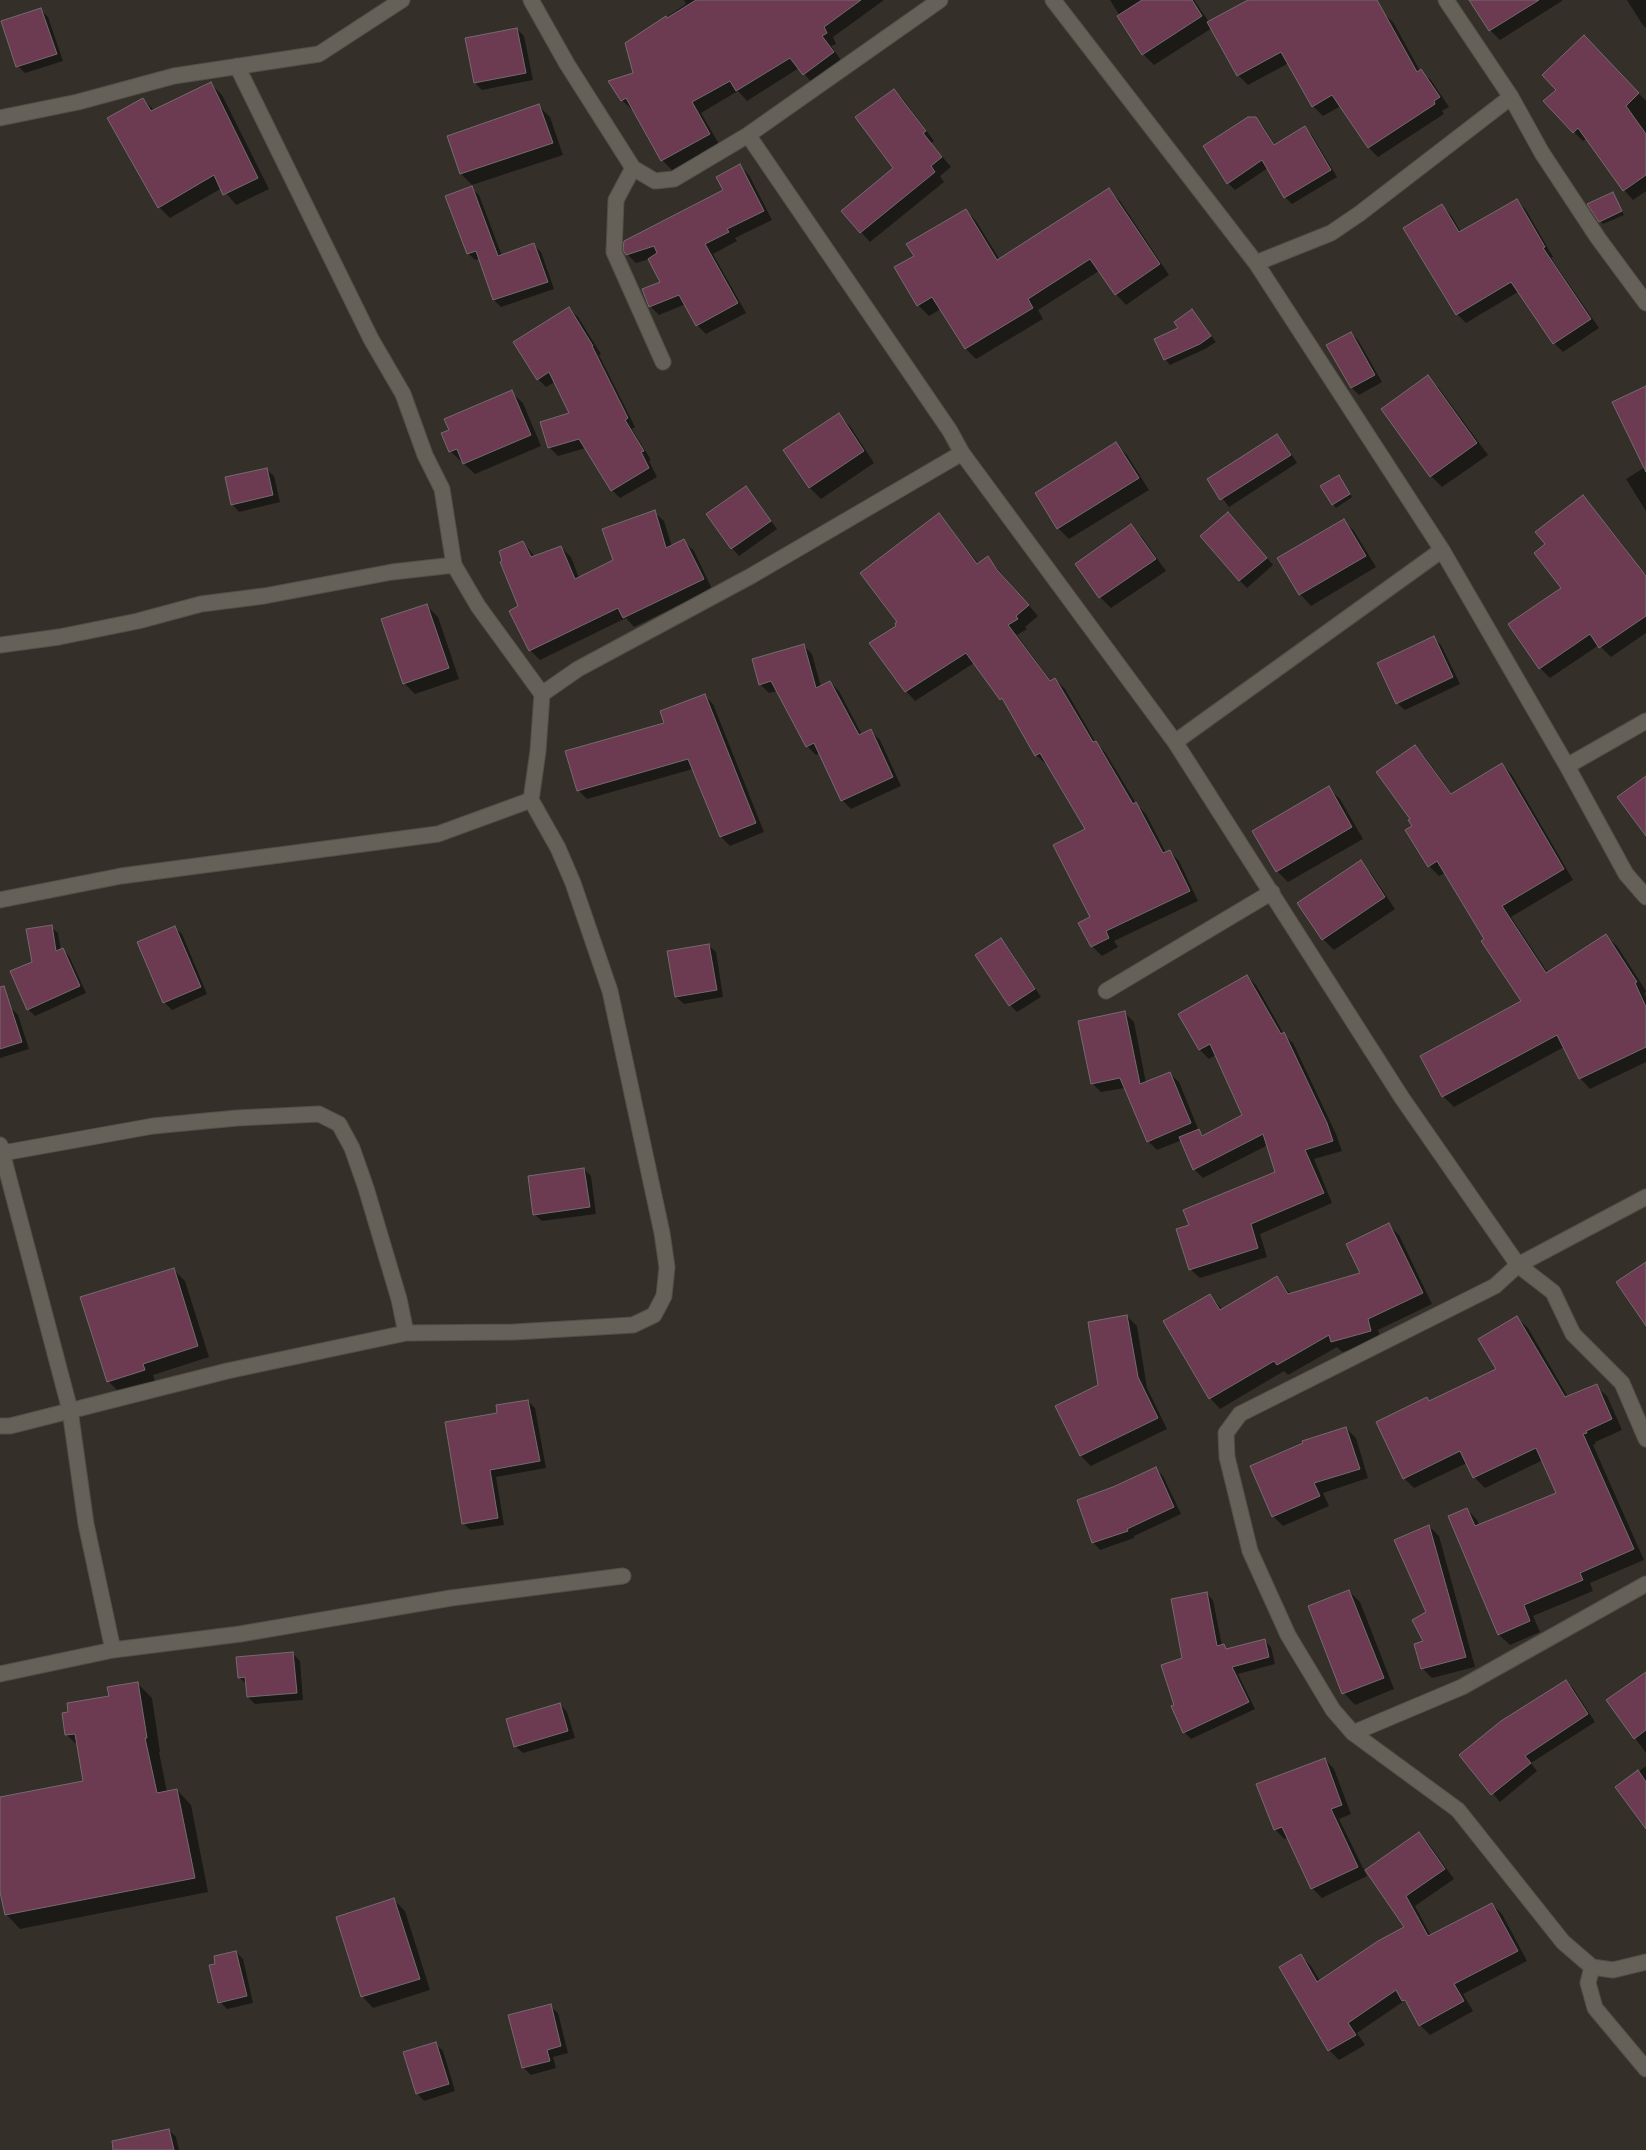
<!DOCTYPE html>
<html>
<head>
<meta charset="utf-8">
<style>
  body { margin:0 }
  canvas { display:block; background:#343029 }
</style>
</head>
<body>
<canvas width="1646" height="2150"></canvas>
<script>
const g = document.querySelector('canvas').getContext('2d');
g.lineJoin = 'round';
function fill(path, color) { g.fillStyle = color; g.fill(path, 'evenodd'); }
const shape = rows => new Path2D(rows.map(r => 'M' + r).join(''));
function strokePath(path, color, width, dash) { g.strokeStyle = color; g.lineWidth = width; g.lineCap = dash ? 'butt' : 'round'; g.setLineDash(dash || []); g.stroke(path); }
fill(shape([
  [684,0,884,0,833,37,836,44,831,46,843,63,813,84,799,68,747,101,738,91,701,113,719,144,672,170,662,160,633,109,632,110,622,100,634,74,626,44,686,4],
  [1110,0,1194,0,1209,22,1268,0,1368,0,1393,22,1420,71,1431,80,1449,107,1442,111,1444,114,1378,157,1369,148,1341,106,1323,116,1313,106,1289,63,1248,85,1238,75,1212,28,1154,65,1143,54],
  [1471,0,1562,0,1562,1,1500,40,1490,30],
  [1627,0,1646,0,1646,28,1642,24],
  [41,10,48,17,63,61,25,73,18,66],
  [517,29,524,36,533,80,482,90,475,83],
  [1594,47,1646,101,1646,191,1633,200,1624,190,1587,138,1583,141,1574,132,1558,90],
  [211,84,222,95,269,189,236,205,222,188,170,218,159,207,143,99,155,111],
  [894,90,904,100,934,141,931,143,951,167,940,176,944,182,870,242,861,232,895,169],
  [539,106,550,117,563,155,472,185,461,174,448,136],
  [1256,119,1263,126,1275,145,1305,128,1312,135,1337,177,1292,204,1285,197,1268,168,1235,190,1228,183],
  [740,166,749,175,772,220,735,238,737,241,713,254,746,313,706,334,697,325,686,304,659,315,650,306,662,282,649,259,636,263,627,254,724,190],
  [471,188,479,195,502,256,534,245,541,252,554,289,501,307,494,300,480,259,475,260,468,253],
  [1109,190,1120,201,1169,275,1126,305,1116,294,1099,271,1038,310,1043,319,976,359,966,349,941,309,929,316,918,305,915,256,966,210,976,221,1000,260],
  [1613,194,1624,215,1603,224,1600,221],
  [1517,200,1526,210,1553,257,1551,258,1599,328,1563,352,1554,343,1518,292,1466,323,1457,314,1442,206,1451,215,1461,232],
  [569,309,578,317,601,354,599,355,635,427,632,429,651,460,649,461,657,477,620,498,612,490,586,448,558,456,549,447,571,414,555,382,546,387,538,379],
  [1192,311,1216,342,1205,349,1170,365,1165,359],
  [1351,333,1358,340,1382,382,1359,395,1352,388,1328,346],
  [1428,377,1439,388,1488,455,1442,487,1431,476,1383,409],
  [1646,387,1646,511,1626,479,1645,467],
  [511,392,523,403,541,446,475,474,450,451],
  [838,414,850,426,874,463,821,499,809,487],
  [1277,436,1284,443,1297,463,1229,507,1208,479],
  [1116,444,1127,455,1149,490,1069,539,1058,528,1036,493],
  [266,469,274,476,280,502,239,512,232,504],
  [1338,476,1352,497,1336,508,1333,504],
  [746,488,777,529,739,556,732,548],
  [1583,496,1622,544,1646,578,1646,633,1611,657,1599,645,1550,678,1540,668,1563,588,1546,544],
  [654,512,664,521,672,547,684,541,694,551,712,589,634,627,626,618,540,660,530,650,520,607,523,542,535,557,561,547,571,557,579,578,615,560],
  [939,515,979,564,988,558,1038,616,1025,627,1027,629,1017,635,1051,681,1055,679,1065,689,1096,743,1105,752,1137,805,1146,814,1166,853,1170,851,1179,861,1198,901,1114,941,1118,947,1102,956,1092,946,1087,829,1048,763,1046,764,1036,755,1009,707,974,663,915,701,906,691,898,626],
  [1343,520,1354,531,1376,567,1311,606,1300,594],
  [1235,521,1273,565,1247,588,1240,581],
  [1131,526,1142,537,1166,571,1111,608,1100,597,1077,564],
  [427,606,438,617,459,679,415,694,404,683],
  [1434,638,1441,645,1460,684,1405,710,1397,703],
  [803,645,812,654,821,687,830,682,839,691,862,735,871,731,880,740,901,786,851,809,842,800,820,753,816,755,807,746,777,691,769,693,760,684],
  [704,695,713,704,764,832,730,846,721,837,693,769,587,799,578,790],
  [1415,746,1425,757,1452,794,1502,764,1512,775,1573,880,1511,917,1548,973,1606,936,1617,946,1646,991,1644,994,1646,997,1646,1062,1590,1089,1580,1078,1564,1047,1454,1107,1443,1096,1522,1002,1445,873,1439,876,1429,866,1411,819],
  [1328,788,1340,799,1363,839,1288,882,1277,871],
  [1360,862,1371,873,1395,909,1334,950,1323,939],
  [51,927,58,933,61,951,63,950,69,956,86,993,35,1016,28,1009,33,962],
  [174,927,182,934,207,994,172,1010,164,1002],
  [1001,940,1008,947,1041,997,1017,1012,1010,1005],
  [708,945,716,952,723,997,684,1004,676,997],
  [1247,976,1256,985,1285,1036,1293,1043,1336,1134,1342,1151,1314,1159,1332,1203,1260,1234,1267,1257,1200,1278,1190,1269,1191,1226,1277,1173,1268,1145,1203,1178,1194,1169,1182,1140,1157,1150,1148,1141,1125,1088,1101,1092,1092,1083,1125,1013,1134,1022,1146,1083,1169,1073,1179,1082,1199,1131,1204,1136,1244,1116,1216,1055,1209,1059,1200,1050],
  [10,1007,18,1015,29,1049,0,1058,0,1011],
  [584,1169,591,1176,596,1214,542,1221,534,1214],
  [1389,1225,1399,1235,1432,1304,1378,1330,1381,1341,1342,1352,1337,1347,1288,1375,1284,1371,1220,1409,1210,1398,1210,1295,1223,1310,1277,1278,1291,1294,1362,1274],
  [174,1270,185,1281,209,1357,153,1375,155,1381,120,1393,108,1381],
  [1127,1316,1137,1326,1147,1388,1167,1429,1091,1466,1081,1456,1099,1385],
  [1517,1318,1528,1328,1568,1397,1596,1386,1607,1396,1622,1430,1595,1442,1596,1443,1593,1445,1644,1560,1590,1583,1593,1591,1533,1616,1540,1632,1510,1645,1499,1635,1467,1509,1477,1520,1480,1526,1558,1493,1543,1460,1485,1488,1474,1477,1467,1463,1414,1488,1404,1478,1427,1399,1430,1402,1497,1370],
  [528,1401,535,1408,546,1468,496,1477,504,1525,470,1530,463,1523,499,1414],
  [1346,1428,1356,1438,1368,1478,1323,1493,1329,1506,1283,1526,1273,1516,1304,1444],
  [1156,1469,1163,1476,1181,1514,1134,1536,1134,1538,1100,1550,1093,1542,1114,1488],
  [1429,1526,1439,1536,1475,1667,1432,1678,1422,1668,1428,1612],
  [1349,1591,1360,1602,1394,1689,1355,1705,1344,1693,1309,1606],
  [1206,1593,1213,1600,1222,1646,1228,1650,1264,1640,1271,1647,1275,1664,1238,1674,1255,1709,1191,1739,1184,1732,1175,1705,1184,1658],
  [293,1654,300,1661,303,1700,255,1704,248,1697,247,1685,239,1677],
  [1646,1673,1646,1753,1608,1701],
  [1566,1681,1573,1688,1595,1722,1531,1763,1537,1771,1500,1802,1461,1755],
  [137,1683,152,1698,160,1752,159,1752,167,1792,177,1790,191,1805,208,1892,20,1929,6,1914,0,1885,0,1799,85,1782,79,1747,67,1735,110,1697],
  [560,1704,567,1712,575,1738,523,1753,515,1746],
  [1325,1759,1334,1769,1351,1814,1339,1819,1367,1876,1322,1898,1312,1888,1288,1838,1284,1839,1275,1829],
  [1646,1766,1646,1827,1617,1787],
  [1419,1834,1429,1844,1454,1879,1415,1906,1431,1936,1492,1904,1502,1914,1527,1961,1463,1994,1473,2011,1430,2035,1420,2025,1411,2008,1404,2001,1357,2033,1365,2045,1339,2060,1329,2050,1301,1956,1311,1966,1320,1981,1406,1927,1366,1871],
  [394,1900,405,1911,430,1990,373,2008,362,1996],
  [236,1952,243,1959,253,2003,227,2009,220,2002,217,1965],
  [550,2006,558,2013,568,2053,553,2057,556,2068,531,2075,524,2068],
  [436,2044,443,2051,455,2091,424,2101,417,2093],
  [169,2130,176,2137,179,2150,146,2150]
]), '#0007');
const building = shape([
  [696,0,861,0,824,27,827,33,822,36,834,52,803,75,790,58,736,91,730,81,692,102,710,134,661,161,626,98,621,101,608,81,633,73,625,43,666,16,667,18,696,0],
  [1142,0,1192,0,1202,16,1142,55,1117,16,1142,0],
  [1248,0,1377,0,1417,72,1421,69,1440,97,1434,101,1435,104,1368,148,1332,95,1312,107,1281,52,1237,76,1207,22,1248,0],
  [1469,0,1539,0,1489,31,1469,0],
  [41,8,57,54,16,67,1,21,41,8],
  [517,28,526,73,474,83,465,38,517,28],
  [1584,35,1639,93,1626,106,1646,134,1646,175,1623,191,1578,128,1573,133,1543,101,1556,90,1542,75,1584,35],
  [211,82,258,178,223,195,214,175,158,208,107,118,143,98,151,111,211,82],
  [894,89,926,131,923,133,942,157,931,166,935,172,860,233,841,211,893,168,855,117,894,89],
  [539,104,553,143,460,174,447,136,539,104],
  [1248,117,1256,117,1274,145,1305,126,1331,170,1284,198,1262,160,1227,184,1203,146,1248,117],
  [740,164,764,211,727,229,729,232,705,244,738,303,696,326,679,295,649,307,642,289,660,282,648,259,657,253,654,246,626,255,623,250,624,241,723,190,716,177,740,164],
  [472,186,498,256,534,243,548,282,493,300,476,251,467,254,445,196,472,186],
  [1109,188,1160,264,1115,295,1090,259,1028,299,1033,308,965,349,932,297,917,306,894,267,914,256,906,244,966,209,997,260,1109,188],
  [1613,192,1622,211,1599,222,1587,204,1613,192],
  [1517,199,1545,247,1543,248,1591,319,1553,344,1511,282,1456,315,1403,228,1442,204,1459,232,1517,199],
  [569,307,593,346,592,346,628,418,625,420,644,451,641,452,649,468,611,491,579,439,548,448,540,422,569,413,549,372,537,380,513,342,569,307],
  [1192,309,1211,336,1200,344,1164,360,1154,339,1178,328,1174,322,1192,309],
  [1351,332,1375,375,1351,388,1326,345,1351,332],
  [1428,375,1477,443,1430,477,1381,409,1428,375],
  [1646,386,1646,472,1612,402,1646,386],
  [512,390,531,435,463,464,457,449,449,452,441,433,449,430,444,419,512,390],
  [839,413,864,451,809,488,783,450,839,413],
  [1277,434,1291,455,1220,500,1207,479,1277,434],
  [1116,442,1139,478,1057,529,1035,493,1116,442],
  [267,468,273,495,231,505,225,477,267,468],
  [1339,475,1350,494,1332,505,1320,486,1339,475],
  [746,486,771,521,731,549,706,514,746,486],
  [1583,495,1646,576,1646,616,1599,648,1590,634,1539,669,1508,624,1561,588,1534,553,1545,544,1535,532,1583,495],
  [655,510,666,548,684,539,704,579,623,618,618,608,529,651,509,611,518,606,500,562,502,561,499,551,523,541,531,557,561,546,575,579,613,560,602,529,655,510],
  [1228,512,1267,558,1239,581,1200,536,1228,512],
  [939,513,977,564,988,556,997,570,1029,605,1016,616,1018,619,1008,625,1050,681,1055,678,1093,742,1096,741,1133,804,1136,802,1163,853,1170,850,1190,891,1106,931,1109,938,1091,947,1078,923,1090,917,1053,845,1085,829,1040,753,1035,756,1002,698,1000,700,966,653,905,692,869,643,896,626,895,623,897,622,860,573,939,513],
  [1344,519,1366,556,1299,595,1277,558,1344,519],
  [1131,524,1156,559,1099,598,1075,564,1131,524],
  [427,604,449,668,403,684,381,619,427,604],
  [1434,636,1453,677,1396,704,1377,663,1434,636],
  [804,644,816,688,830,681,859,735,871,729,893,777,841,801,814,743,806,747,771,681,759,685,752,659,804,644],
  [705,694,756,823,720,837,688,759,577,791,565,751,664,723,660,711,705,694],
  [1415,745,1451,794,1502,763,1564,869,1502,906,1546,973,1606,934,1637,982,1635,983,1646,1007,1646,1047,1579,1079,1557,1035,1442,1097,1420,1056,1521,1001,1481,941,1484,939,1437,861,1428,867,1405,830,1412,826,1408,820,1410,819,1376,772,1415,745],
  [1646,776,1646,836,1617,797,1646,776],
  [1329,786,1352,827,1276,872,1252,831,1329,786],
  [1361,860,1385,897,1322,940,1297,903,1361,860],
  [52,925,56,951,63,948,80,986,27,1010,10,971,32,962,26,929,52,925],
  [175,926,201,987,163,1003,137,942,175,926],
  [1001,938,1035,989,1009,1006,975,955,1001,938],
  [709,944,717,990,675,997,667,951,709,944],
  [1247,975,1281,1034,1284,1032,1327,1123,1333,1141,1305,1150,1324,1193,1251,1224,1258,1248,1189,1270,1176,1229,1189,1225,1183,1210,1275,1172,1263,1134,1193,1170,1179,1137,1199,1129,1202,1136,1242,1115,1210,1044,1199,1050,1178,1014,1247,975],
  [4,986,22,1042,0,1049,0,987,4,986],
  [1125,1011,1140,1084,1170,1072,1191,1123,1147,1142,1120,1078,1091,1084,1078,1021,1125,1011],
  [584,1168,590,1207,533,1215,528,1176,584,1168],
  [1389,1223,1423,1293,1368,1319,1371,1331,1331,1342,1329,1335,1277,1365,1274,1361,1209,1399,1163,1321,1210,1294,1220,1310,1277,1276,1288,1294,1360,1273,1346,1244,1389,1223],
  [1646,1262,1646,1326,1616,1282,1646,1262],
  [174,1268,198,1346,143,1364,145,1370,107,1382,80,1297,174,1268],
  [1127,1315,1138,1377,1158,1418,1080,1456,1055,1406,1098,1385,1088,1322,1127,1315],
  [1517,1316,1565,1397,1597,1384,1612,1419,1586,1431,1587,1433,1583,1434,1634,1549,1580,1573,1583,1580,1524,1605,1530,1621,1498,1635,1448,1516,1467,1508,1475,1526,1556,1493,1536,1448,1473,1478,1460,1451,1403,1479,1376,1422,1427,1397,1429,1401,1496,1369,1478,1339,1517,1316],
  [528,1400,540,1461,490,1470,498,1518,462,1524,445,1422,497,1413,496,1405,528,1400],
  [1346,1427,1360,1469,1314,1483,1320,1496,1272,1517,1250,1466,1303,1443,1302,1441,1346,1427],
  [1156,1467,1174,1507,1127,1529,1128,1531,1092,1543,1077,1500,1113,1487,1156,1467],
  [1429,1525,1466,1657,1421,1669,1414,1644,1423,1641,1412,1620,1426,1612,1394,1540,1429,1525],
  [1349,1590,1384,1678,1342,1694,1308,1606,1349,1590],
  [1207,1592,1217,1646,1224,1644,1226,1649,1265,1639,1269,1657,1232,1667,1249,1702,1183,1733,1171,1706,1174,1705,1161,1665,1182,1658,1171,1599,1207,1592],
  [293,1652,297,1693,247,1697,245,1677,238,1678,236,1657,293,1652],
  [1646,1672,1646,1730,1634,1739,1606,1700,1646,1672],
  [1566,1680,1588,1714,1525,1756,1531,1763,1491,1795,1459,1755,1501,1721,1566,1680],
  [138,1682,147,1738,145,1738,157,1793,177,1789,195,1878,5,1915,0,1892,0,1797,83,1781,75,1734,65,1735,62,1713,68,1712,67,1703,109,1696,107,1687,138,1682],
  [560,1703,568,1731,514,1747,506,1719,560,1703],
  [1325,1758,1342,1805,1331,1809,1358,1867,1311,1889,1282,1827,1274,1830,1256,1784,1325,1758],
  [1638,1770,1646,1782,1646,1829,1615,1787,1638,1770],
  [1419,1832,1445,1869,1406,1896,1428,1936,1492,1903,1518,1951,1454,1984,1464,2001,1419,2026,1405,2000,1402,2001,1396,1990,1348,2023,1356,2035,1328,2051,1279,1967,1301,1954,1317,1982,1378,1941,1404,1927,1365,1870,1419,1832],
  [394,1898,420,1979,361,1997,336,1917,394,1898],
  [236,1951,247,1996,218,2003,209,1965,215,1964,214,1956,236,1951],
  [551,2004,561,2046,547,2050,550,2061,522,2068,508,2015,551,2004],
  [436,2042,449,2084,416,2094,403,2052,436,2042],
  [169,2129,174,2150,113,2150,112,2141,169,2129]
]);
fill(building, '#6c3b51');
strokePath(building, '#746a6e', 1);
const minor = shape([
  [531,0,567,64,633,168,655,181,674,179,748,135,940,0],
  [1053,0,1256,263,1442,550,1567,766,1626,874,1646,897],
  [1446,0,1511,97,1542,153,1598,238,1646,303],
  [237,66,371,339,403,394,425,455,442,489,454,565],
  [0,118,78,102,174,76,319,54,402,0],
  [748,135,950,431,962,453,1175,742,1402,1098,1518,1265,1553,1292,1573,1334,1622,1383,1646,1439],
  [633,168,616,200,614,252,663,362],
  [1256,263,1331,233,1359,214,1511,97],
  [0,645,59,637,138,621,201,604,264,596,392,572,454,565,478,606,542,694,578,669,751,576,962,453],
  [1175,742,1442,550],
  [1567,766,1646,721],
  [531,800,538,751,542,694],
  [0,900,121,876,438,834,531,800,558,848,573,883,610,991,662,1233,667,1267,664,1296,654,1315,633,1325,514,1332,406,1333,227,1371,10,1426,0,1426],
  [1106,991,1272,892],
  [0,1145,70,1410,86,1524,113,1650,0,1674],
  [3,1153,153,1126,237,1118,319,1114,339,1124,352,1148,366,1188,399,1299,406,1333],
  [1646,1197,1518,1265,1495,1286,1240,1414,1226,1433,1227,1457,1250,1551,1288,1635,1333,1710,1353,1733,1458,1810,1563,1942,1592,1967,1613,1970,1646,1962],
  [113,1650,240,1634,451,1598,623,1576],
  [1353,1733,1462,1687,1646,1584],
  [1592,1967,1588,1983,1595,2008,1646,2069]
]);
strokePath(minor, '#524f49', 17);
strokePath(minor, '#656159', 15);
</script>
</body>
</html>
